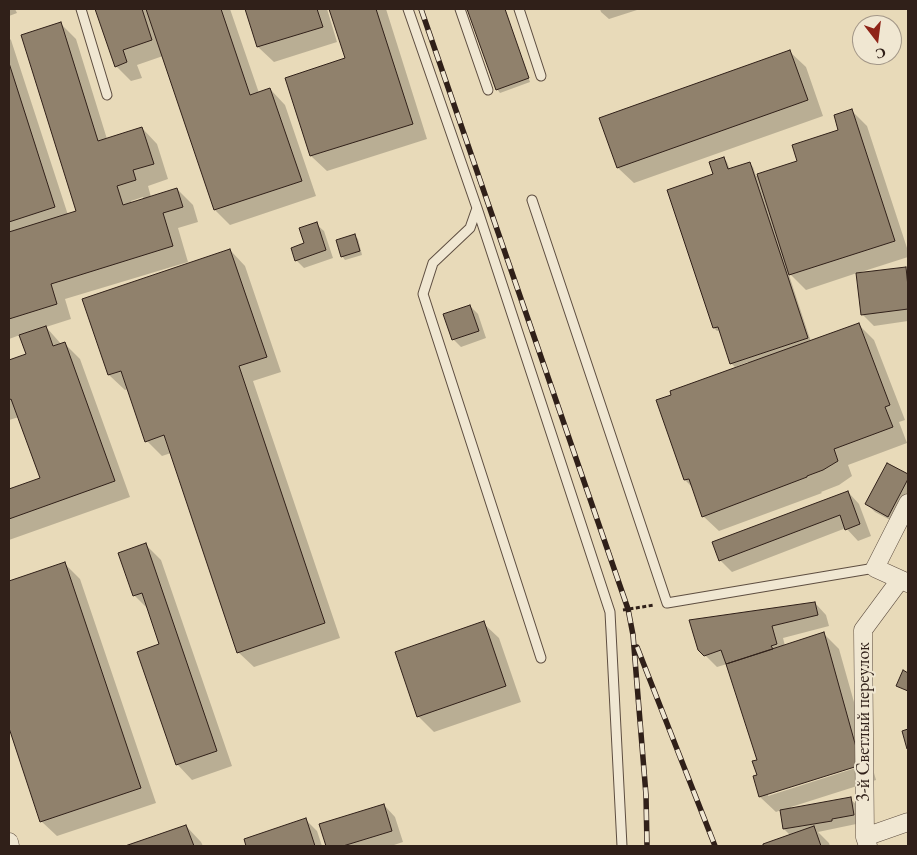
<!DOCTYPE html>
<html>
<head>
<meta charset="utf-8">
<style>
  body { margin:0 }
  #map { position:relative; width:917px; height:855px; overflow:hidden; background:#e8dab9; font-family:"EB Garamond",serif }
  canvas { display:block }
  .frame { position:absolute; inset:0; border:10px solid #302019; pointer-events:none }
  .north { position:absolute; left:852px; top:15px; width:50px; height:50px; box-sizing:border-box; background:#f0e7d2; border:1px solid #a39788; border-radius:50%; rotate:165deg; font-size:14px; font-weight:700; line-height:20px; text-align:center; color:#302019 }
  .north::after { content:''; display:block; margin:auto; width:18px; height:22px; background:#8f2418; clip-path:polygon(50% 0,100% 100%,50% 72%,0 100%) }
</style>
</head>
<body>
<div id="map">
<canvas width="917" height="855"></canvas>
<div class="frame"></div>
<div class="north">С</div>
</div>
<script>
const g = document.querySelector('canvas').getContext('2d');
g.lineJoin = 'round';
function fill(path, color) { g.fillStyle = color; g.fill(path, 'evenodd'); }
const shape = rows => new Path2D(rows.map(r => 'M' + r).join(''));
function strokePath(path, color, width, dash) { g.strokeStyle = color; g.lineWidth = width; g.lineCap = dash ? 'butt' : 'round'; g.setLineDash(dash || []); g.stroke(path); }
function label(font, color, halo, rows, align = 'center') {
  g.font = font + ' "EB Garamond",serif'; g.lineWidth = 4; g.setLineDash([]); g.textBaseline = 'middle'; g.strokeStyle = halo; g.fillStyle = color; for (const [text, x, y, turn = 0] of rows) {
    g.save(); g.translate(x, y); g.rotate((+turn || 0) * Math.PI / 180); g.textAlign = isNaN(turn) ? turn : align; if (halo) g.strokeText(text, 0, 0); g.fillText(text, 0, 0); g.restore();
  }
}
fill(shape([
  [9,9,15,9,17,13,9,16],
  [97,9,230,9,259,93,270,89,285,105,316,196,230,225,215,210,163,56,137,65,142,78,131,81,116,66],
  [246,9,327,9,337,42,274,62,258,47],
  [331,9,386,9,427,139,327,171,311,156,286,78,347,59],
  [469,9,504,9,530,82,500,93,497,89],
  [600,9,637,9,637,10,609,19,601,12],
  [61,24,76,39,107,139,142,128,157,144,168,179,148,186,151,197,177,189,193,205,198,222,178,228,188,262,65,299,71,319,46,327,62,345,65,344,80,359,130,497,9,540,9,490,41,479,19,417,9,420,9,362,27,355,20,335,9,339,9,38,11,40,68,215,78,212],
  [143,197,144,200,132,203,131,201],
  [790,52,806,67,823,116,634,183,618,168],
  [852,111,867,126,908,251,908,257,858,273,905,268,908,271,908,321,874,326,862,314,857,273,806,290,788,272,811,342,859,325,874,340,905,420,899,422,907,443,848,465,852,476,839,485,821,492,822,493,719,531,703,516,693,488,685,480,749,364,748,362,735,367,731,363,720,330,717,331,714,328,714,175,724,158,727,162,730,170,749,163,753,167,756,176,799,162,840,130],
  [316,224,324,231,333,258,304,268,296,260,306,244],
  [354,236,358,239,362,255,345,260,342,256],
  [230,250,245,266,281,372,253,381,340,638,254,667,238,652,171,453,162,456,147,441,129,389,125,390,109,375],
  [470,306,478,314,486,338,461,347,453,339],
  [888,465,908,475,908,501,896,523,875,512,867,504],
  [848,492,859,504,871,536,858,541,846,528,732,572,720,560],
  [146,545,161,560,232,766,192,780,177,764,161,645,149,610,134,595],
  [65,564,80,579,156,803,57,836,41,821,9,724,9,583],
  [815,603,826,615,829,626,783,638,785,646,823,633,839,649,876,780,791,807,791,809,850,799,858,806,861,823,818,832,829,843,830,846,765,846,764,845,791,836,784,829,781,810,776,812,760,797,754,777,758,776,758,760,727,664,717,667,705,655],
  [867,762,868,764,768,796,768,793],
  [483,623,499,638,521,702,434,732,418,716],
  [384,805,395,817,403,842,391,846,327,846,321,825],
  [306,820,317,831,322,846,248,846,245,840],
  [186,826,201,842,203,846,129,846]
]), '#0003');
const building = shape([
  [95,9,142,9,152,40,123,50,127,62,115,67,95,9],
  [146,9,221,9,250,95,270,88,302,181,214,210,146,9],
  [245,9,317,9,323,27,257,47,245,9],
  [329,9,376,9,413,124,310,156,285,78,345,58,329,9],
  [467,9,505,9,529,78,496,90,467,9],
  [61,22,98,141,142,127,154,164,133,170,136,180,117,186,123,205,177,188,183,207,163,213,173,246,51,284,57,304,9,319,9,232,76,211,21,35,61,22],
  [790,50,808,100,617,168,599,118,790,50],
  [9,63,55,207,9,222,9,63],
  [852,109,895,241,789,275,757,174,797,161,792,145,838,130,834,115,852,109],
  [724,157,728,169,750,162,808,338,730,364,718,327,713,328,667,190,713,174,709,162,724,157],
  [317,222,326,250,295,261,291,248,304,243,299,228,317,222],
  [355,234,360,251,341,257,336,240,355,234],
  [230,249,267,357,239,366,325,623,237,653,164,435,145,442,121,371,108,375,82,299,230,249],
  [906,267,908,287,908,309,861,315,856,273,906,267],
  [470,305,479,331,452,340,443,314,470,305],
  [859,323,890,405,885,407,893,427,834,449,838,461,823,470,807,476,807,477,702,517,689,479,684,480,656,400,671,395,670,391,859,323],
  [46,326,53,346,65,342,115,481,9,519,9,489,40,478,11,399,9,400,9,360,26,354,19,335,46,326],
  [887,463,908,474,908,479,888,517,865,504,887,463],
  [848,491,860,524,845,530,840,515,719,561,712,542,848,491],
  [146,543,217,751,176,765,137,652,159,644,142,593,133,596,118,553,146,543],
  [65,562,141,788,40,822,9,728,9,581,65,562],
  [815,602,818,615,772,626,777,644,771,646,773,649,726,664,721,650,704,656,698,650,689,620,815,602],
  [484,621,506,686,417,717,395,652,484,621],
  [824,632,861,765,759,797,753,776,757,775,752,761,757,760,726,664,824,632],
  [903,670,908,673,908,691,896,686,903,670],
  [908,729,908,749,907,749,902,731,908,729],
  [851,797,854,815,832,819,832,821,783,829,780,810,851,797],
  [384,804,392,831,343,846,326,846,319,824,384,804],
  [306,818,315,846,246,846,244,839,306,818],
  [186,825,194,846,125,846,186,825],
  [814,826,821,846,763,846,763,844,814,826]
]);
fill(building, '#90816c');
strokePath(building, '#302019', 1);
const lane = shape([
  [81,9,107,95],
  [408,9,477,208,470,228,433,263,423,294,541,658],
  [460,9,488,90],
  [519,9,541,76],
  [532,200,667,603,875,568],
  [477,208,610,612,622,846]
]);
const street = shape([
  [908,503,875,568,908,583],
  [865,837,908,822],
  [9,842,10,846],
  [868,846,865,837,863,630,900,580]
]);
strokePath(lane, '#5e4e41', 11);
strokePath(street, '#5e4e41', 19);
strokePath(shape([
  [623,610,654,605]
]), '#302019', 3, [4, 2.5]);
strokePath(lane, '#f0e7d2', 9);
strokePath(street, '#f0e7d2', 18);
const rail = shape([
  [421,9,628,609,633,635,646,795,647,846],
  [637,647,715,846]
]);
strokePath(rail, '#302019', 5.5);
strokePath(rail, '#f0e7d2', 4, [11]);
label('18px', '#302019', '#f0e7d2', [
  ["3-й Светлый переулок",864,722,-90]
]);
</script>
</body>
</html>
